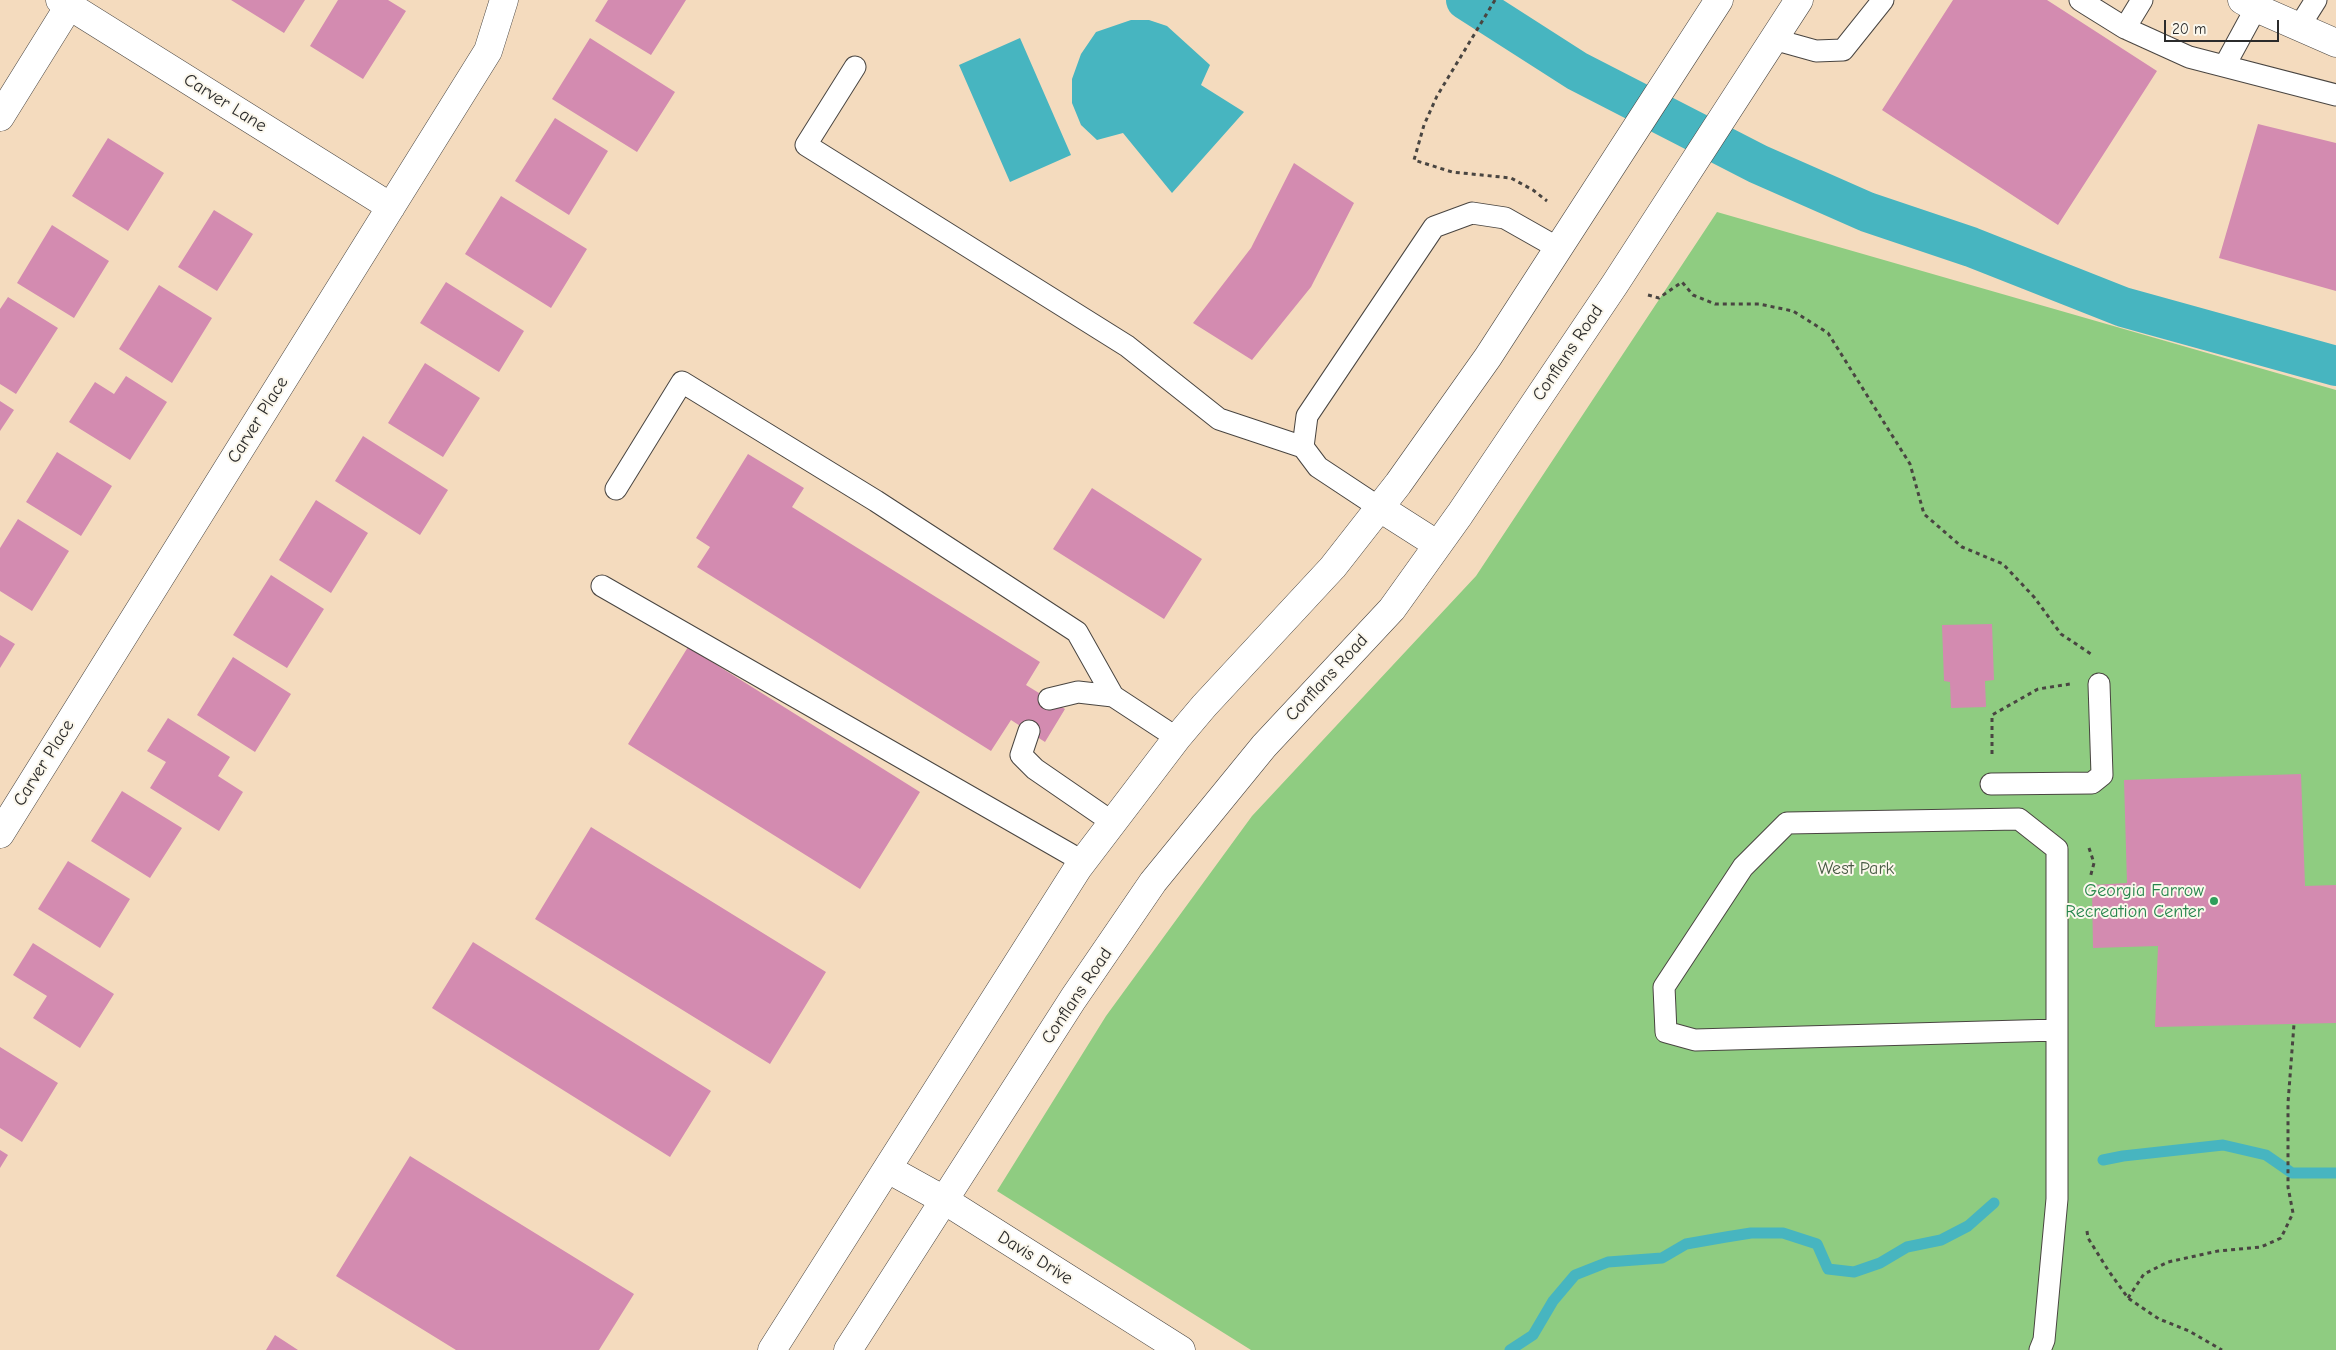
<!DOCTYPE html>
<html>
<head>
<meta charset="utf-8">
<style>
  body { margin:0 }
  #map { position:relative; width:2336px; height:1350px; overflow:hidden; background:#f4dbbe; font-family:"Comic Neue",sans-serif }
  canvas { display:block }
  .scale { position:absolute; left:2164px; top:20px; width:115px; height:22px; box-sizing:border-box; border:2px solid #2b2b2b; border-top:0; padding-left:6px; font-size:15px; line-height:18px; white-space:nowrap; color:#2b2b2b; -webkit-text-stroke:4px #fbf7ec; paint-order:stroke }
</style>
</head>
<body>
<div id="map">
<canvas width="2336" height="1350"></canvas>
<div class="scale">20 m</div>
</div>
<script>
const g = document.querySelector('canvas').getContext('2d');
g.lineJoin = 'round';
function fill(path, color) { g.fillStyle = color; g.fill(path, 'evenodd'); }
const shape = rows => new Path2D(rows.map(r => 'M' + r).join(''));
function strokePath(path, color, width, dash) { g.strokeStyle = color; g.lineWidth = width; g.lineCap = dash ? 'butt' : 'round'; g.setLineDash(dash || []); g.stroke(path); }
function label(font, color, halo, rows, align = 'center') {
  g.font = font + ' "Comic Neue",sans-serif'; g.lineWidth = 4; g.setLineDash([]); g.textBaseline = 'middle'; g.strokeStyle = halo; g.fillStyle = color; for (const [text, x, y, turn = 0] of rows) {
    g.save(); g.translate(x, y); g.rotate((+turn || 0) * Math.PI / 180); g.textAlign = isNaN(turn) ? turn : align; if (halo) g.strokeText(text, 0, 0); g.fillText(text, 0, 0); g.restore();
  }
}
fill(shape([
  [1717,212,2336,390,2336,1350,1251,1350,997,1191,1106,1016,1252,816,1476,576]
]), '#8fcc81');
fill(shape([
  [1131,20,1149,20,1167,26,1210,65,1201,85,1244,112,1172,193,1123,133,1097,140,1081,125,1072,103,1072,79,1081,54,1096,32],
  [1020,38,1071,155,1010,182,959,65]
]), '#47b5c0');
strokePath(shape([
  [2103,1160,2123,1156,2223,1145,2266,1155,2292,1173,2336,1173],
  [1510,1350,1533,1335,1553,1301,1575,1275,1608,1262,1662,1258,1686,1244,1726,1237,1751,1233,1783,1233,1817,1244,1828,1269,1854,1272,1880,1263,1907,1247,1941,1240,1968,1226,1994,1203]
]), '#47b5c0', 11);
strokePath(shape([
  [1466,0,1577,71,1758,164,1867,212,1971,247,2123,307,2336,366]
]), '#47b5c0', 40);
fill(shape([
  [231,0,305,0,284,33],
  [338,0,388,0,406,11,363,79,310,46],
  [608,0,686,0,651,55,595,21],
  [1953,0,2047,0,2157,71,2058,225,1882,110],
  [590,38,675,92,637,152,552,99],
  [555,118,608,151,569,215,515,181],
  [2258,124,2336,143,2336,291,2219,258],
  [108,138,164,173,128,231,72,196],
  [1294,163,1354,203,1311,287,1252,360,1193,323,1251,248],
  [501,196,587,249,551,308,465,254],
  [214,210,253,234,217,291,178,267],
  [52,225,109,261,74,318,17,283],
  [446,282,524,331,499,372,420,323],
  [159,285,212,318,172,383,119,349],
  [8,297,58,328,16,394,0,384,0,309],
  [425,363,480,398,443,457,388,423],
  [126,376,167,402,130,460,69,422,95,382,114,394],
  [0,401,14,410,0,431],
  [363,436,448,490,420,535,335,481],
  [57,452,112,486,81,536,26,502],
  [748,454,804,488,792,507,1040,662,1026,685,1065,709,1045,742,1011,720,991,751,697,567,710,547,696,538],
  [1092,488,1202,559,1164,619,1053,549],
  [316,500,368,533,331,593,279,560],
  [18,519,69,551,32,611,0,591,0,548],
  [271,575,324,609,287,668,233,635],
  [1992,624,1994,680,1985,681,1986,707,1951,708,1950,682,1944,681,1942,625],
  [0,635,15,644,0,668],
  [688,647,920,792,860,889,628,744],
  [233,657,291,694,255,752,197,715],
  [168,718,230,757,218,776,243,792,219,831,150,788,166,762,147,751],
  [2301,774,2305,886,2336,885,2336,1023,2155,1027,2158,946,2093,948,2092,885,2127,883,2124,780],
  [122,791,182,828,150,878,91,841],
  [591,827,826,972,770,1064,535,919],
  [68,861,130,899,100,948,38,909],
  [473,942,711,1091,670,1157,432,1008],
  [33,943,114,994,80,1048,33,1018,47,996,13,975],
  [0,1047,58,1083,22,1142,0,1128],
  [0,1150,8,1155,0,1168],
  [410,1156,634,1294,599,1350,456,1350,336,1276],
  [275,1335,298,1350,266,1350]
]), '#d38bb0');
const service = shape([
  [2080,0,2125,28,2142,0],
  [2299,27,2316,0],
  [2125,28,2189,57,2336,95],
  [1773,39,1816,51,1843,50,1883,0],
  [2225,65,2256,8],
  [855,67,806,145,1127,346,1219,419,1303,447],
  [616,489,682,382,876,501,1077,632,1113,696],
  [1380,508,1318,467,1303,447,1307,416,1434,227,1472,213,1505,218,1558,248],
  [602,586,1082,861],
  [1049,699,1078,692,1113,696,1177,738],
  [1029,731,1021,755,1035,769,1112,822],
  [1991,784,2092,783,2102,775,2099,684],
  [2040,1350,2044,1340,2057,1199,2057,849,2019,819,1787,823,1743,867,1664,987,1666,1032,1695,1040,2057,1030]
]);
const minor = shape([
  [60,0,391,207],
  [2242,0,2256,8,2336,43],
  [0,117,69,6],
  [0,834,488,51,504,0]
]);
const tertiary = shape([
  [888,1169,944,1200,1181,1350]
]);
const secondary = shape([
  [1380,508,1438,545],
  [772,1350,1078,868,1177,738,1204,706,1333,567,1398,484,1488,357,1719,0],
  [848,1350,1073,999,1153,882,1264,746,1392,609,1460,514,1615,284,1799,0]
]);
strokePath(service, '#494541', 23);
strokePath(minor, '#494541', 29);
strokePath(tertiary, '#494541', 29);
strokePath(secondary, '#494541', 29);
strokePath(shape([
  [1495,0,1437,96,1424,125,1414,160,1452,172,1511,178,1533,190,1547,201],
  [1648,295,1659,298,1682,282,1693,295,1715,304,1759,304,1793,311,1828,333,1910,464,1924,514,1962,547,2003,564,2034,597,2061,634,2091,654],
  [1992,754,1992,715,2038,689,2070,684],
  [2089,848,2094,863,2090,878],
  [2087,1231,2088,1238,2108,1270,2128,1298,2159,1319,2189,1331,2222,1350],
  [2128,1298,2144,1274,2168,1262,2218,1251,2261,1247,2281,1238,2293,1213,2288,1187,2288,1103,2294,1024]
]), '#494541', 3, [4, 4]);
strokePath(service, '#fff', 21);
strokePath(minor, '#fff', 28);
strokePath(tertiary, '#fff', 28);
strokePath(secondary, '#fff', 28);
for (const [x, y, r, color] of [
  [2214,901,5,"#2e9e5b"]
]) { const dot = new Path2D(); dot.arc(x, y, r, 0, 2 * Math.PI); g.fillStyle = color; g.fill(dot); strokePath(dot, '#fbf7ec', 2); }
label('18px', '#2b2b2b', '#fbf7ec', [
  ["Carver Lane",225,103,32],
  ["Conflans Road",1568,353,-56],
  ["Carver Place",258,420,-58],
  ["Conflans Road",1327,678,-47],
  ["Carver Place",44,763,-58],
  ["Conflans Road",1077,996,-56],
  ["Davis Drive",1035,1258,32]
]);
label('18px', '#495b45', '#fbf7ec', [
  ["West Park",1856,869]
]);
label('18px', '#27864d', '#fbf7ec', [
  ["Georgia Farrow",2204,891],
  ["Recreation Center",2204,912]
], 'right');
</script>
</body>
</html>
